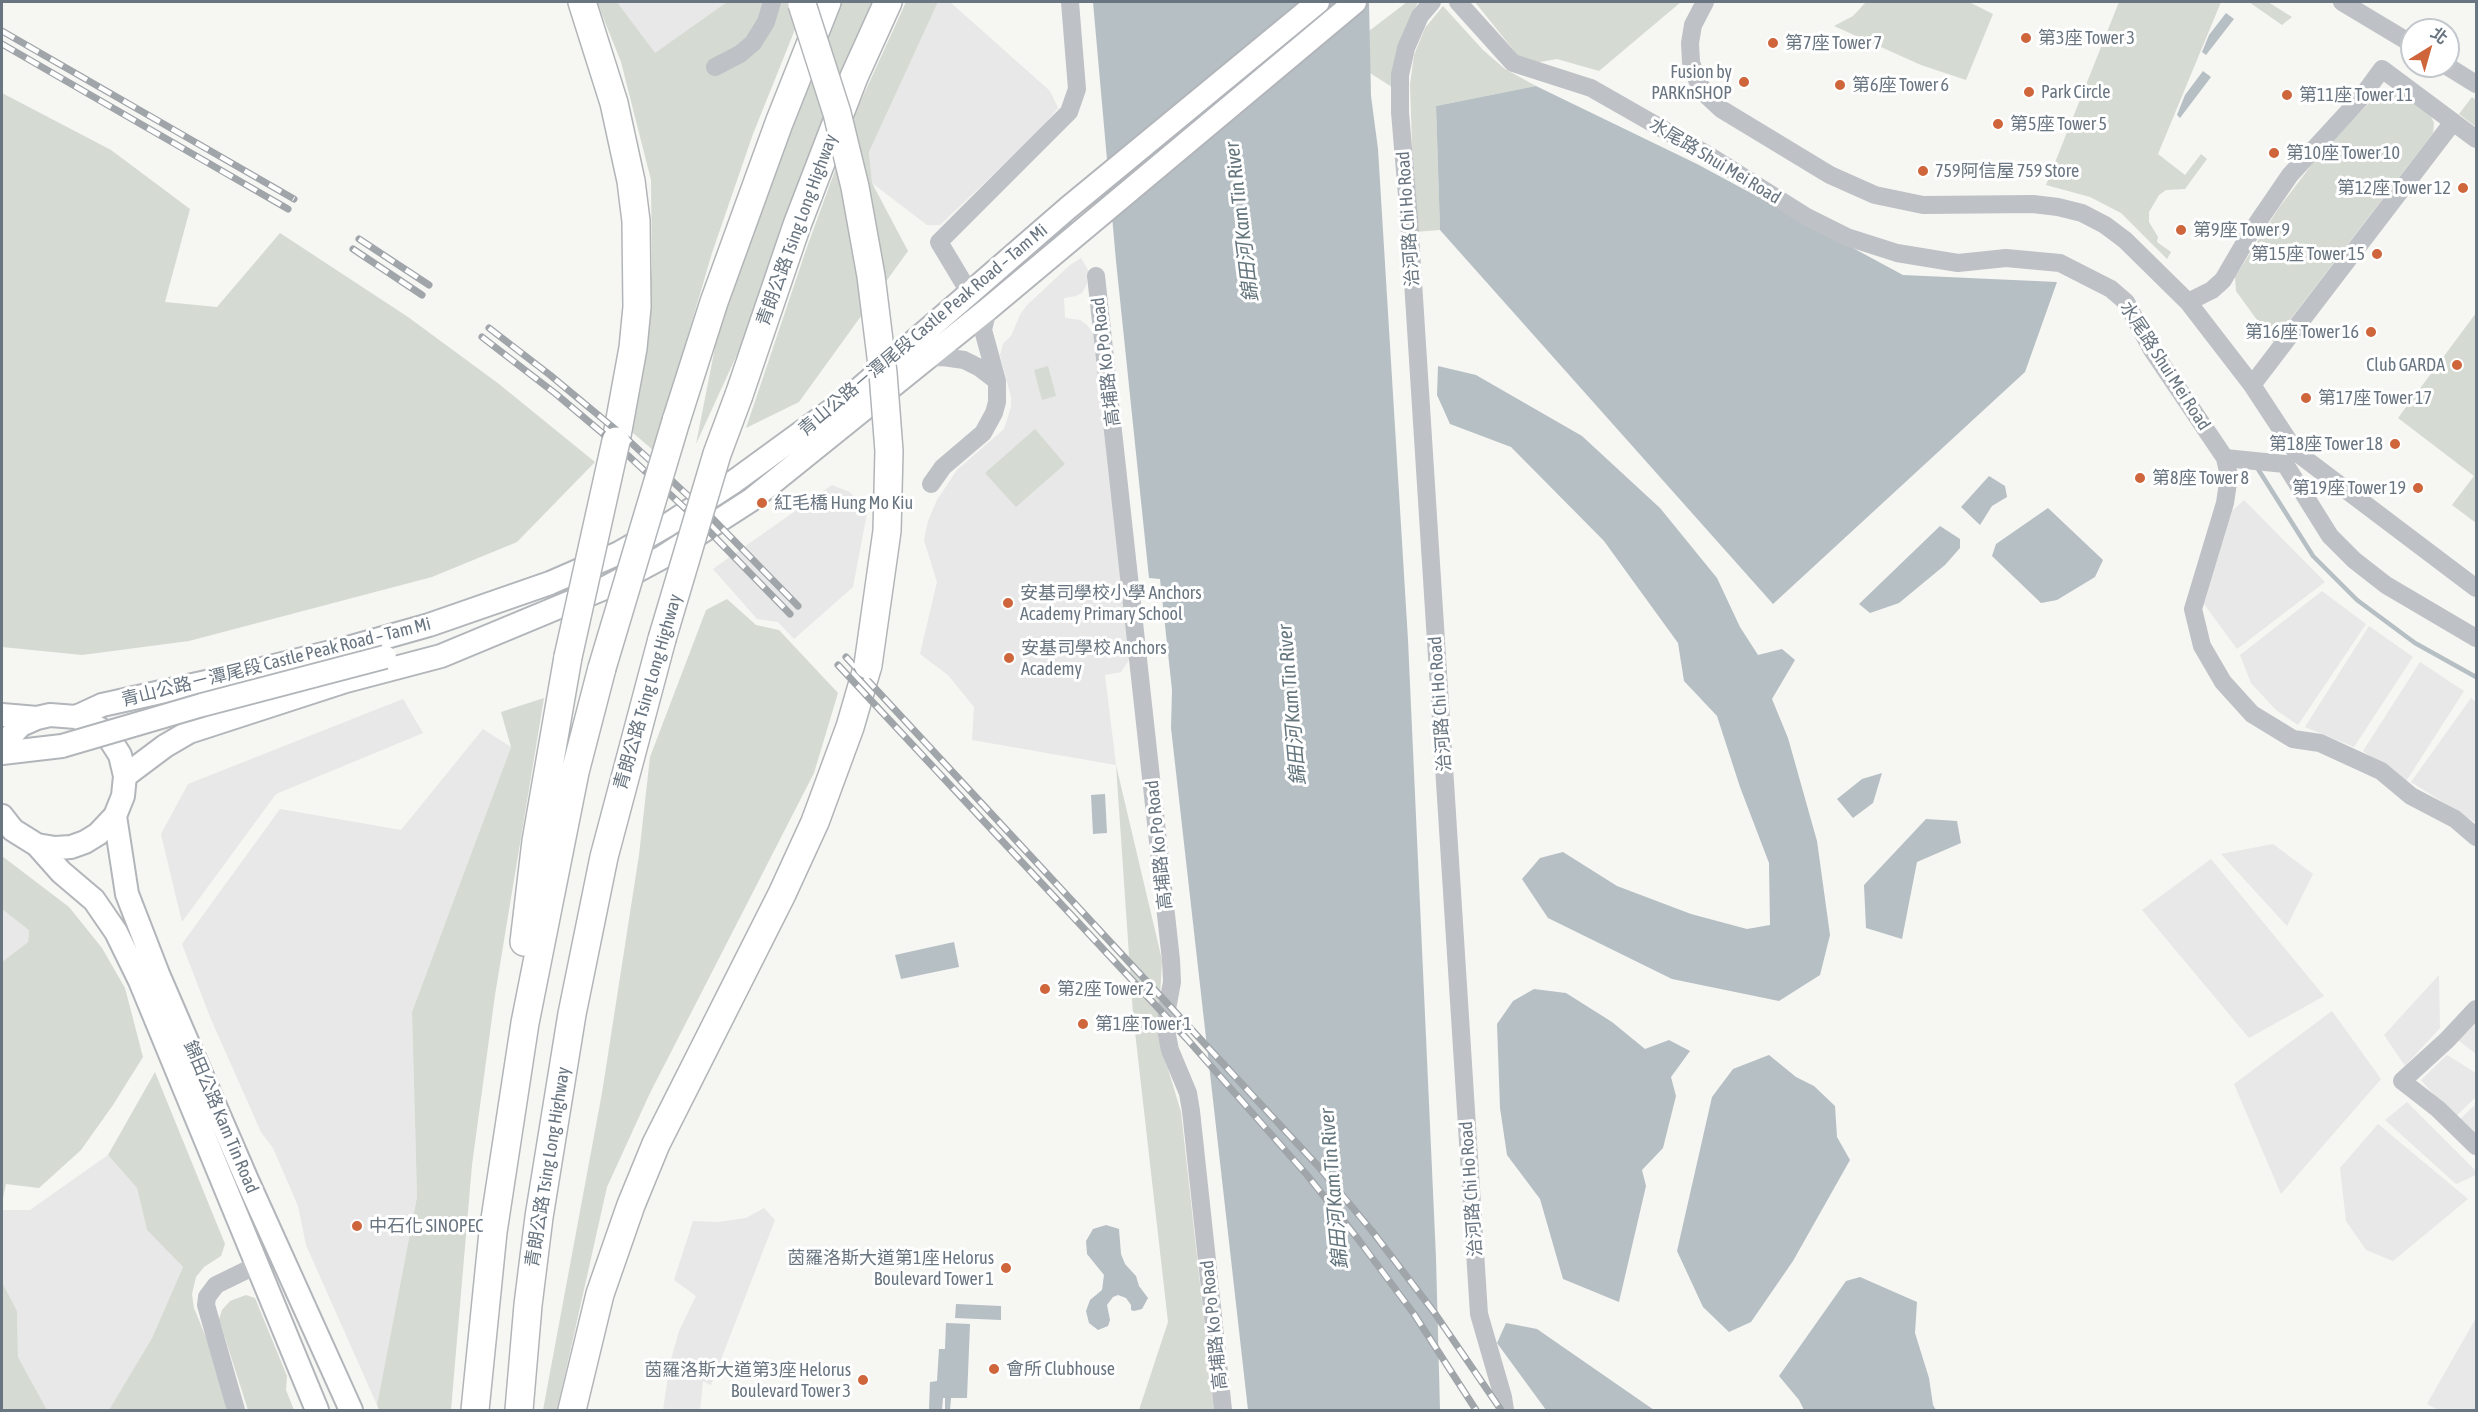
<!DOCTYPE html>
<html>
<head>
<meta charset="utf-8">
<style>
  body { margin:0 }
  #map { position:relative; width:2478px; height:1412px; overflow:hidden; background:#f6f6f3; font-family:"Asap Condensed","Noto Sans TC",sans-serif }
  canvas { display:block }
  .frame { position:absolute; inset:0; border:3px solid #697581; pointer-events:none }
  .north { position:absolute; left:2400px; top:18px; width:60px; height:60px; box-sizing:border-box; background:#fff; border:2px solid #c3c8cd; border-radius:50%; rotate:37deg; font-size:16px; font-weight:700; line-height:24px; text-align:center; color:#697581 }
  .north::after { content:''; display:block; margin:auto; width:21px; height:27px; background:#ce653b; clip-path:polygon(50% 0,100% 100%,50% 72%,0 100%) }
</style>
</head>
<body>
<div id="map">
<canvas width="2478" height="1412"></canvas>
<div class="frame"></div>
<div class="north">北</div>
</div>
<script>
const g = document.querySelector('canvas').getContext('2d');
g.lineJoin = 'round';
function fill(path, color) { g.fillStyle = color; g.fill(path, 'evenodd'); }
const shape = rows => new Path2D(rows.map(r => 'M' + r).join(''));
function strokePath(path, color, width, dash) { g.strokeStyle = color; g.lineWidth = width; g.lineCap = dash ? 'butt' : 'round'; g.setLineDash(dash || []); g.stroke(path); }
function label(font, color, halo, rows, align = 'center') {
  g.font = font + ' "Asap Condensed","Noto Sans TC",sans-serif'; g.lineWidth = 6; g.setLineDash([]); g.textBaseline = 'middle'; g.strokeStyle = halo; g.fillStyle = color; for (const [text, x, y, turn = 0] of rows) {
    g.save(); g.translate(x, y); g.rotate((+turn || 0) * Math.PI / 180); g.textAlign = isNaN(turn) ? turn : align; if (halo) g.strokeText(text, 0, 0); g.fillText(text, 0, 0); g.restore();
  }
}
fill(shape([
  [617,2,727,2,655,54],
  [938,2,950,2,1050,91,1058,108,1039,131,940,225,927,225,872,183,869,152],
  [1081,258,1088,270,1087,284,1082,293,1076,296,1064,298,1065,318,1080,320,1087,325,1094,334,1131,657,1121,672,1105,675,1116,765,972,740,974,707,948,675,920,654,937,582,924,540,928,521,937,500,957,470,1004,429,1011,407,1011,397,1000,355,1003,344,1011,336,1020,315,1026,306,1070,265],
  [832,485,850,492,867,513,853,587,794,639,778,622,757,619,713,569],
  [2244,500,2325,582,2237,649,2204,604,2232,511],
  [2322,591,2366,624,2298,725,2276,710,2251,683,2240,655],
  [2369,626,2413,657,2354,747,2305,727],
  [2420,662,2464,691,2405,783,2363,751],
  [2471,698,2476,702,2476,823,2411,782],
  [403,699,423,733,276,794,182,922,161,834,188,784],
  [483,729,511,747,412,1012,417,1197,377,1405,306,1245,298,1206,273,1148,261,1132,210,1017,182,944,280,809,401,830],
  [2273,844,2313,874,2287,926,2221,854],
  [2211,859,2324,996,2249,1038,2142,910],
  [2,909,29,929,28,942,2,962],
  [2439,975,2440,1028,2405,1066,2384,1035],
  [2332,1011,2381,1079,2281,1194,2234,1084],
  [2476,1012,2476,1054,2453,1036],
  [2447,1055,2476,1073,2476,1097,2454,1118,2421,1080],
  [2407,1102,2476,1171,2476,1175,2456,1184,2385,1120],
  [2476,1104,2476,1137,2459,1120],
  [2378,1124,2468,1199,2393,1261,2366,1250,2346,1221,2340,1168],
  [108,1155,137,1188,147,1230,183,1267,152,1338,109,1410,47,1410,18,1357,17,1311,2,1282,2,1210,30,1210],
  [764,1208,775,1220,711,1385,703,1381,700,1410,663,1410,670,1363,679,1331,696,1296,674,1280,693,1221,718,1222,746,1218],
  [2476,1318,2476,1410,2438,1410,2427,1404]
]), '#e7e8e7');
fill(shape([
  [597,2,617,2,655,53,727,2,806,2,753,134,712,253,654,451,632,432,652,268,651,180,621,62],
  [841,2,874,2,800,180,746,335,696,444,719,327,774,168],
  [906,2,938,2,869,152,872,183,908,251,799,402,746,428,807,247,859,105],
  [1407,2,1418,2,1396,51,1392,87,1370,73,1369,31],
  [1475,2,1681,2,1599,71,1557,59,1534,63,1519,57],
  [1866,2,1969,2,1993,14,1966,80,1921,65,1834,26,1853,16],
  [2119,2,2221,2,2158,154,2185,175,2201,154,2207,159,2185,189,2166,190,2159,195,2149,212,2149,222,2158,237,2157,242,2171,252,2167,259,2121,213,2090,197,2046,185],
  [2249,2,2268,2,2292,17,2282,25],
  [1443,6,1483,50,1505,69,1536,86,1436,106,1440,230,1415,232,1410,85,1414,55,1425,28],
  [2388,92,2400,93,2430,114,2434,123,2433,133,2273,342,2236,291,2235,277,2278,209,2319,155,2372,100],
  [2,93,111,150,190,209,165,302,217,307,280,233,408,317,499,384,595,462,517,542,432,577,189,641,82,655,2,647],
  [2472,97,2476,100,2476,127,2459,114],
  [2476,313,2476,523,2452,505,2474,476,2398,418],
  [1048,366,1056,396,1042,400,1034,370],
  [1035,429,1065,464,1016,507,985,473],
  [727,599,756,625,779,630,838,693,814,773,650,1093,607,1187,557,1410,543,1410,602,1093,639,855,650,757,706,610],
  [544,698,495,995,472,1165,451,1410,379,1410,377,1405,417,1197,412,1012,511,747,501,712],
  [1116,765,1162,960,1158,1036,1181,1112,1214,1410,1139,1410,1168,1322,1133,1014],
  [2,856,69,907,102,948,125,988,143,1057,113,1105,81,1150,39,1188,6,1184,2,1203,2,962,28,942,29,930,2,909],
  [155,1072,225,1244,221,1256,204,1267,196,1277,192,1294,194,1308,207,1340,228,1410,109,1410,152,1338,183,1267,147,1230,137,1188,108,1155],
  [2,1282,17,1311,18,1357,47,1410,2,1410],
  [246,1295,255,1298,287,1376,286,1390,294,1410,248,1410,219,1319,222,1310,230,1301]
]), '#d5dad3');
fill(shape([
  [1093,2,1369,2,1371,96,1378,149,1408,640,1436,1258,1440,1410,1248,1410,1171,728,1172,690,1160,579,1149,578,1116,261],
  [2226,13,2234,19,2206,55,2202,52,2209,35],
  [2203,71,2211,77,2180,118,2177,115,2185,95],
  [1536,86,1697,164,1903,275,2057,282,2025,372,1773,604,1440,230,1436,106],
  [1438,366,1476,375,1582,436,1660,508,1717,578,1740,627,1758,655,1782,649,1795,660,1772,699,1788,738,1817,841,1830,935,1820,975,1779,1001,1672,979,1548,918,1522,879,1540,858,1563,852,1617,886,1691,914,1747,929,1770,925,1769,863,1740,787,1717,716,1684,681,1678,643,1604,541,1511,447,1450,424,1437,395],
  [1989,476,2005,486,2007,497,1992,506,1980,525,1961,507],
  [2048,508,2103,560,2095,577,2057,600,2041,603,1992,556,1996,544],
  [1940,526,1960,539,1960,548,1945,565,1899,603,1870,613,1859,604],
  [1882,773,1873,803,1853,818,1837,799,1862,779],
  [1105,794,1107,833,1093,834,1091,795],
  [1926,819,1957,821,1961,843,1917,862,1902,939,1866,928,1864,885],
  [954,942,959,967,901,979,895,955],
  [1534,989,1566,993,1612,1022,1645,1049,1669,1040,1690,1051,1671,1077,1676,1096,1663,1148,1642,1170,1646,1186,1619,1302,1563,1279,1540,1199,1507,1155,1500,1108,1497,1024,1513,1001],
  [1769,1055,1796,1077,1814,1086,1835,1106,1837,1137,1850,1160,1793,1261,1751,1322,1729,1332,1703,1307,1677,1251,1712,1097,1733,1069],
  [1106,1225,1119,1229,1121,1254,1125,1264,1136,1276,1139,1286,1148,1298,1142,1309,1134,1311,1131,1310,1131,1305,1126,1298,1118,1295,1113,1297,1107,1305,1110,1320,1108,1326,1098,1330,1089,1323,1086,1311,1090,1300,1102,1290,1104,1275,1087,1254,1086,1241,1093,1229],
  [1860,1277,1917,1302,1915,1333,1929,1378,1933,1405,1936,1410,1804,1410,1799,1400,1779,1376,1846,1281],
  [956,1304,1001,1306,1001,1320,955,1318],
  [946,1323,970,1324,967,1398,951,1398,950,1410,945,1409,945,1398,943,1398,942,1410,929,1410,930,1382,937,1381,939,1349,945,1349],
  [1506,1323,1537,1329,1654,1410,1546,1410,1497,1343]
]), '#b6bfc4');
strokePath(shape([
  [2258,469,2313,556,2357,600,2415,643,2476,677]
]), '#b6bfc4', 4.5);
const major = shape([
  [2,715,37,718],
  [76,717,102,705,229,677,351,647,429,625,550,583,619,553,666,526,732,483,850,397,1068,208,1318,2],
  [2,745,21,725,37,718,50,715,76,717,100,729,111,741,120,755,125,776,123,796,115,816,98,834,85,842,71,847,55,848,37,845,13,830,2,816],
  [2,753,62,746],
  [125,776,165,746,189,732,346,681,441,656,607,587,661,558,751,500,988,309,1355,2],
  [115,816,127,894,158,974,247,1180,351,1410],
  [37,845,61,872,94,900,116,932,140,981,317,1410]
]);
const highway = shape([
  [582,2,614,103,631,181,636,221,637,307,633,348,616,441],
  [739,395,797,225,854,77,888,2],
  [676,421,714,302,779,123,827,2],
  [524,942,536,841,568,657],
  [475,1410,493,1232,525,1023,575,772,602,668],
  [519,1410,528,1305,539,1217,572,1014,604,857,662,639],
  [572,1410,600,1294,631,1205,656,1144,782,894,815,822,850,727,868,665]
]);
strokePath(major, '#b2b5b9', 26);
strokePath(highway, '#b2b5b8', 30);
strokePath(shape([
  [1432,2,1420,16,1406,48,1400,75,1400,112,1409,219,1479,1314,1503,1397,1505,1410],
  [1458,2,1513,63,1591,88,1710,156,1807,217,1847,237,1897,253,1958,263,2006,258,2060,263,2111,289,2126,302,2152,350,2225,458,2229,476,2225,503,2193,609,2202,646,2223,682,2252,714,2293,739,2320,743,2381,771,2411,796,2455,819,2476,837],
  [1705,2,1693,25,1690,43,1691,62,1697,80,1707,96,1721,109,1830,175,1875,195,1923,205,2033,204,2058,207,2082,213,2105,225,2125,240,2188,302,2252,385,2296,452,2476,588],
  [2342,2,2412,44],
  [2447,66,2476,84],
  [715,67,740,54,753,43,766,22,772,2],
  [1096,276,1171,960,1172,982,1167,1009,1167,1035,1170,1050,1188,1093,1191,1111,1223,1410],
  [969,292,939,242,1069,112,1077,89,1070,2],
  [2188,302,2212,290,2223,280,2251,232,2290,175,2360,99,2382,69,2476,139],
  [927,358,943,357,964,360,980,368,997,381],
  [2252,385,2453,122],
  [2225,458,2285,464,2330,536,2354,560,2386,585,2476,638],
  [931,484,943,467,983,433,994,413,997,402,997,381,983,330,988,309],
  [2476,1009,2447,1040,2402,1081,2438,1109,2476,1146],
  [236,1410,206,1305,207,1297,216,1285,257,1265]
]), '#bec1c5', 18);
strokePath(major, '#fff', 22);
strokePath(highway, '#fff', 27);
const rail = shape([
  [2,31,294,199],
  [2,44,288,209],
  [359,239,429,285],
  [353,249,422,295],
  [489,328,550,375,627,439,712,518,798,606],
  [482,337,556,394,620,448,703,525,790,614],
  [846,657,1318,1166,1372,1231,1434,1312,1501,1410],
  [838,665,1187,1039,1307,1175,1358,1239,1414,1314,1476,1410]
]);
strokePath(rail, '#a0a5aa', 7);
strokePath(rail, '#fff', 4.5, [14]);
const majorBridge = shape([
  [62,746,202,705,385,657]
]);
const highwayBridge = shape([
  [802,4,837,113,855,187,871,276,883,373,889,451,887,531,868,665],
  [662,639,717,454,739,395],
  [568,657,616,441],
  [602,668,676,421]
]);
strokePath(majorBridge, '#b2b5b9', 26, []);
strokePath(highwayBridge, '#b2b5b8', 30, []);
strokePath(majorBridge, '#fff', 22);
strokePath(highwayBridge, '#fff', 27);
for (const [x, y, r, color] of [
  [2026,38,6,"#ce653b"],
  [1773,43,6,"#ce653b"],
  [1744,82,6,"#ce653b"],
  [1840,85,6,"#ce653b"],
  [2029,92,6,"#ce653b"],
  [2287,95,6,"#ce653b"],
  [1998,124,6,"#ce653b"],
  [2274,153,6,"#ce653b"],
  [1923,171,6,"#ce653b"],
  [2463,188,6,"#ce653b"],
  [2181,230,6,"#ce653b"],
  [2377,254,6,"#ce653b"],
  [2371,332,6,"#ce653b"],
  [2457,365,6,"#ce653b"],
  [2306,398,6,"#ce653b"],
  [2395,444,6,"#ce653b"],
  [2140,478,6,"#ce653b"],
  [2418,488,6,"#ce653b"],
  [762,503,6,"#ce653b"],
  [1008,603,6,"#ce653b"],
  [1009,658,6,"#ce653b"],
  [1045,989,6,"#ce653b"],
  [1083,1024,6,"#ce653b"],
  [357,1226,6,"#ce653b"],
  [1006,1268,6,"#ce653b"],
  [994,1369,6,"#ce653b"],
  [863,1380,6,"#ce653b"]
]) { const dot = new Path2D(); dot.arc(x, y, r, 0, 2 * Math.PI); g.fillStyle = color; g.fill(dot); strokePath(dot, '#fff', 2); }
label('18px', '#697581', '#fff', [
  ["第3座 Tower 3",2038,38],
  ["第7座 Tower 7",1785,43],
  ["Fusion by",1732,72,"right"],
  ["PARKnSHOP",1732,93,"right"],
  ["第6座 Tower 6",1852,85],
  ["Park Circle",2041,92],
  ["第11座 Tower 11",2299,95],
  ["第5座 Tower 5",2010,124],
  ["第10座 Tower 10",2286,153],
  ["759阿信屋 759 Store",1935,171],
  ["第12座 Tower 12",2451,188,"right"],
  ["第9座 Tower 9",2193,230],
  ["第15座 Tower 15",2365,254,"right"],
  ["第16座 Tower 16",2359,332,"right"],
  ["Club GARDA",2445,365,"right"],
  ["第17座 Tower 17",2318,398],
  ["第18座 Tower 18",2383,444,"right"],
  ["第8座 Tower 8",2152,478],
  ["第19座 Tower 19",2406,488,"right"],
  ["紅毛橋 Hung Mo Kiu",774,503],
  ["安基司學校小學 Anchors",1020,593],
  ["Academy Primary School",1020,614],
  ["安基司學校 Anchors",1021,648],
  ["Academy",1021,669],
  ["第2座 Tower 2",1057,989],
  ["第1座 Tower 1",1095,1024],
  ["中石化 SINOPEC",369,1226],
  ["茵羅洛斯大道第1座 Helorus",994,1258,"right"],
  ["Boulevard Tower 1",994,1279,"right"],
  ["會所 Clubhouse",1006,1369],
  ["茵羅洛斯大道第3座 Helorus",851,1370,"right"],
  ["Boulevard Tower 3",851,1391,"right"]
], 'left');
label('18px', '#697581', '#fff', [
  ["水尾路 Shui Mei Road",1715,161,31],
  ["治河路 Chi Ho Road",1408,219,-94],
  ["青朗公路 Tsing Long Highway",797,230,-70],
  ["青山公路－潭尾段 Castle Peak Road – Tam Mi",923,330,-40],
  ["高埔路 Ko Po Road",1106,362,-97],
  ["水尾路 Shui Mei Road",2165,366,57],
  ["青山公路－潭尾段 Castle Peak Road – Tam Mi",276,662,-14],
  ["青朗公路 Tsing Long Highway",648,692,-74],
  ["治河路 Chi Ho Road",1440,704,-94],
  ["高埔路 Ko Po Road",1159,845,-96],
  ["錦田公路 Kam Tin Road",221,1117,67],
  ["青朗公路 Tsing Long Highway",548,1167,-81],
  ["治河路 Chi Ho Road",1471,1189,-94],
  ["高埔路 Ko Po Road",1214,1325,-96]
]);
label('italic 20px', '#64757d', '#fff', [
  ["錦田河 Kam Tin River",1242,222,-97],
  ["錦田河 Kam Tin River",1292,705,-95],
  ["錦田河 Kam Tin River",1334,1189,-95]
]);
</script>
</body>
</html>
